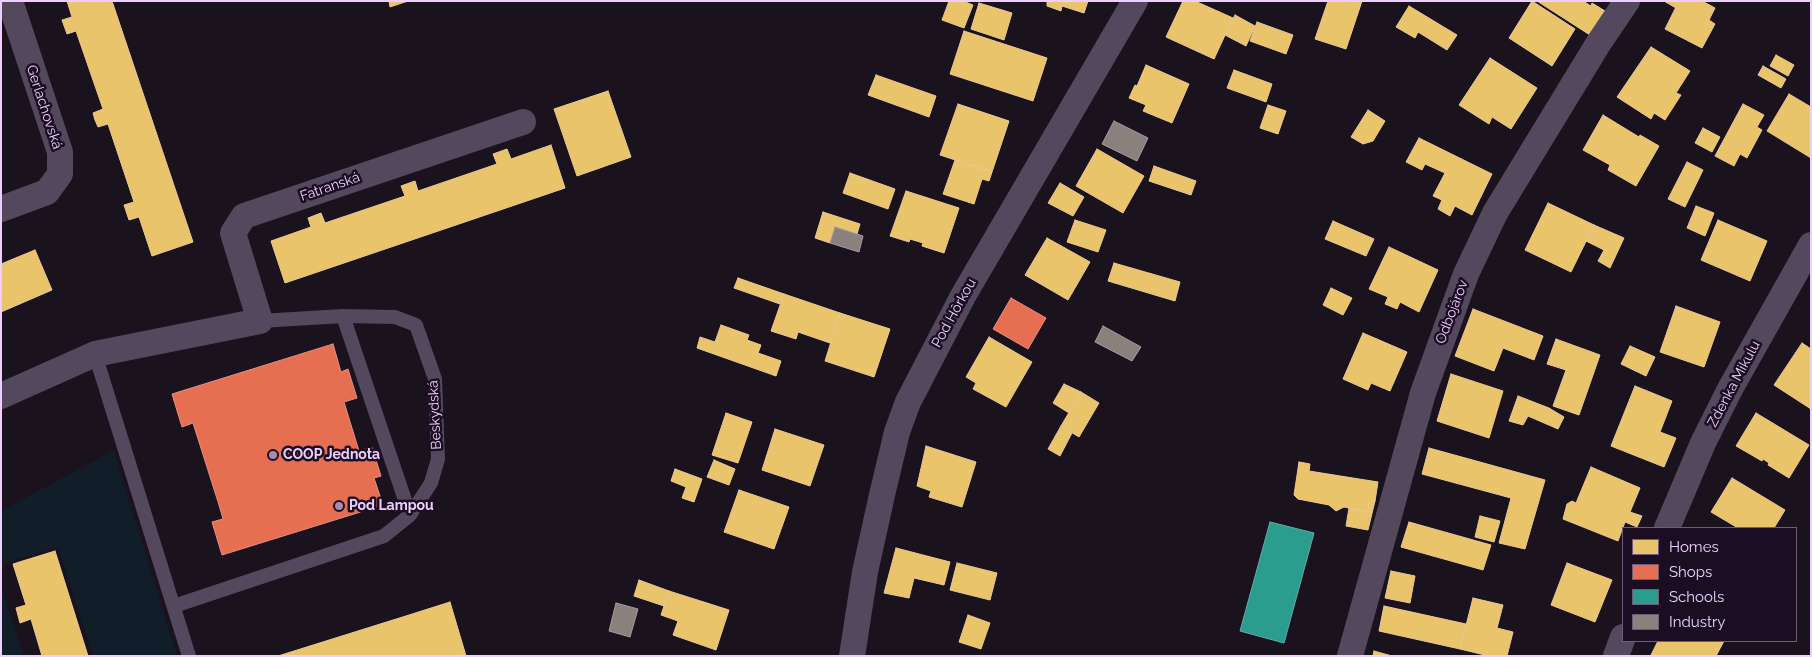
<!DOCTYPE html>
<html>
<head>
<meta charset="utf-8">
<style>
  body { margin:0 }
  #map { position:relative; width:1812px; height:657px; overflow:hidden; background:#1a121d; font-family:Raleway,sans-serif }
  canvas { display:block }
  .frame { position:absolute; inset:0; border:2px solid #edd0fe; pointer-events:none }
  .legend { position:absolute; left:1622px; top:527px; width:175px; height:115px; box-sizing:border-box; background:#1c0e22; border:1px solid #705c7a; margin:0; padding:6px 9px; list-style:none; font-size:15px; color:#edd0fe }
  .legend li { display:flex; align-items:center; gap:10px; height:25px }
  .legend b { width:25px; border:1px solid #705c7a }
</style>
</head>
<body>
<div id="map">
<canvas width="1812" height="657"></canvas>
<div class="frame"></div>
<ul class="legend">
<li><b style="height:14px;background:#e9c46a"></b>Homes</li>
<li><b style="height:14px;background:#e76f51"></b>Shops</li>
<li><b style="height:14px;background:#2a9d8f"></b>Schools</li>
<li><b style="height:14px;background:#8a817c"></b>Industry</li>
</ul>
</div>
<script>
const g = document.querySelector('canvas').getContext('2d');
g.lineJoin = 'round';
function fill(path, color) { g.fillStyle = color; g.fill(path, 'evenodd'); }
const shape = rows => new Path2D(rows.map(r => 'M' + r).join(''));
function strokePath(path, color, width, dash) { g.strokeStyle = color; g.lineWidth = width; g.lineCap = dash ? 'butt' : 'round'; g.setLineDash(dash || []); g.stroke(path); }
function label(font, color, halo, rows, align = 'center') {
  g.font = font + ' Raleway,sans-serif'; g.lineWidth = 5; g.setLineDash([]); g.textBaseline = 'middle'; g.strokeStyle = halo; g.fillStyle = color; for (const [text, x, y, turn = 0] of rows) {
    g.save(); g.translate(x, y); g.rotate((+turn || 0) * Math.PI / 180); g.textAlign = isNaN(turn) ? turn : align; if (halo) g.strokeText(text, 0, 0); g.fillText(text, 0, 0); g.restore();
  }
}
fill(shape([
  [114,450,114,451,177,656,93,656,58,547,1,565,1,511],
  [1,586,24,656,1,656]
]), '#121d2a');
const homes = shape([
  [67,1,112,1,193,242,152,256,139,217,129,220,124,205,134,202,108,124,98,127,95,120,93,113,103,109,76,31,67,34,62,20,72,17,67,1],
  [389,1,408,1,390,7,389,1],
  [949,1,963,1,973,5,964,28,942,20,949,1],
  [1047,1,1088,1,1084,13,1062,6,1061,11,1047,6,1047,1],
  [1183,1,1195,1,1233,18,1214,59,1166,37,1183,1],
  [1328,1,1362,1,1346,49,1315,39,1328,1],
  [1532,1,1575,29,1552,66,1509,38,1532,1],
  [1537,1,1583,1,1591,6,1592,3,1605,11,1590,35,1537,1],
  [1664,1,1679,1,1676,8,1664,1],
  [1679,1,1702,1,1715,8,1709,20,1715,24,1702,48,1665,29,1679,1],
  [979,3,1012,13,1004,40,971,29,979,3],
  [1409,6,1457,35,1447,50,1418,32,1415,38,1396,27,1409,6],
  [1235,15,1255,26,1246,46,1225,35,1235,15],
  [1257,22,1293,35,1286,54,1250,41,1257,22],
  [964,31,1047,58,1033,101,950,74,964,31],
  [1651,47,1690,71,1676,93,1681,95,1665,120,1654,113,1651,119,1617,97,1651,47],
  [1776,55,1794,65,1788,76,1770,66,1776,55],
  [1490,58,1537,88,1511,129,1492,117,1489,124,1459,105,1490,58],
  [1146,65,1189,84,1172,123,1143,111,1146,105,1129,98,1135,85,1137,86,1146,65],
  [1763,66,1786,79,1781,88,1758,75,1763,66],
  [1234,70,1272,84,1266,102,1227,88,1234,70],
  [876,75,936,96,929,117,868,95,876,75],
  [608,91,631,157,577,176,554,109,608,91],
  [1789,94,1811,107,1811,158,1767,131,1789,94],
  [958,104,1009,121,992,172,940,155,958,104],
  [1743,104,1764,115,1757,127,1762,130,1747,158,1740,154,1734,166,1715,156,1743,104],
  [1268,105,1286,111,1278,134,1260,128,1268,105],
  [1368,110,1385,121,1373,141,1363,144,1351,137,1368,110],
  [1603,115,1639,137,1640,135,1659,146,1636,186,1608,170,1610,165,1583,150,1603,115],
  [1703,128,1720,137,1712,152,1695,143,1703,128],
  [1419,138,1492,174,1472,215,1455,206,1450,216,1438,209,1442,200,1433,196,1445,173,1425,164,1422,170,1406,162,1419,138],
  [551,145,565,188,285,283,271,241,311,227,308,218,321,213,325,223,405,196,401,186,415,181,418,191,497,164,493,154,507,149,511,159,551,145],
  [1097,149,1144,176,1123,213,1076,186,1097,149],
  [955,160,992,172,989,181,982,179,974,204,943,194,955,160],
  [1687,162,1703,170,1685,207,1668,199,1687,162],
  [1154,166,1196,181,1191,195,1149,181,1154,166],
  [850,173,895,189,888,209,843,193,850,173],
  [1060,183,1084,197,1073,216,1048,203,1060,183],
  [906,191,959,208,944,253,922,246,923,243,910,239,909,242,890,236,906,191],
  [1548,203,1594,225,1571,272,1525,250,1548,203],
  [1696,206,1714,213,1705,236,1687,228,1696,206],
  [823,212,860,224,857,234,835,227,830,243,815,238,823,212],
  [1075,220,1106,230,1098,252,1067,242,1075,220],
  [1718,220,1767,241,1750,281,1701,260,1718,220],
  [1333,221,1374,239,1366,256,1325,239,1333,221],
  [1594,225,1624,238,1610,268,1598,261,1604,250,1586,241,1594,225],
  [1047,238,1090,262,1068,300,1025,275,1047,238],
  [1389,247,1438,270,1419,312,1400,302,1397,309,1385,304,1388,297,1369,289,1389,247],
  [35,250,52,290,1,312,1,264,35,250],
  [1114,263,1180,282,1175,301,1108,281,1114,263],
  [738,278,784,294,780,304,734,288,738,278],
  [1331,288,1352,298,1343,315,1323,305,1331,288],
  [784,294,840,313,830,343,798,332,796,339,771,331,784,294],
  [1676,306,1720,322,1704,367,1660,352,1676,306],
  [1473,309,1543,336,1534,360,1503,348,1494,371,1455,356,1473,309],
  [840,313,890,329,874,377,825,361,840,313],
  [721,325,749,335,747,340,761,345,758,353,781,361,776,376,697,348,700,337,715,342,721,325],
  [1363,333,1407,352,1390,391,1371,383,1368,390,1343,379,1363,333],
  [989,337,1032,362,1006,407,973,389,976,383,966,377,989,337],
  [1556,339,1600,355,1579,415,1553,406,1566,370,1547,364,1556,339],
  [1802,343,1811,349,1811,409,1774,385,1802,343],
  [1630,346,1655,357,1646,376,1621,364,1630,346],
  [1451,374,1503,391,1489,438,1437,421,1451,374],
  [1064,384,1081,392,1069,413,1053,403,1064,384],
  [1635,386,1672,401,1660,432,1676,438,1664,467,1611,446,1635,386],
  [1081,392,1099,403,1079,437,1061,426,1081,392],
  [1518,396,1549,408,1564,417,1558,429,1528,416,1523,425,1509,421,1518,396],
  [726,413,752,422,738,463,712,455,726,413],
  [1756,413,1809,445,1789,478,1768,465,1769,463,1763,459,1762,461,1736,446,1756,413],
  [1061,426,1072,433,1060,456,1048,449,1061,426],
  [775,429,824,445,810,486,762,470,775,429],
  [926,446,976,462,962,507,929,497,931,491,917,486,926,446],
  [1429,448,1545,480,1525,549,1499,543,1511,498,1422,474,1429,448],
  [714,460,735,469,729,485,707,477,714,460],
  [1299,462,1310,464,1309,471,1378,482,1375,501,1369,503,1367,512,1344,507,1336,511,1329,505,1298,499,1294,495,1299,462],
  [1591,467,1640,488,1630,512,1642,516,1637,527,1625,522,1618,541,1563,519,1567,504,1572,501,1576,503,1591,467],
  [675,469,702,479,694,502,682,498,686,487,671,481,675,469],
  [1732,478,1785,510,1774,528,1738,528,1711,512,1732,478],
  [739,490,789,507,774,549,724,532,739,490],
  [1375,501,1368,530,1346,526,1349,508,1367,512,1369,503,1375,501],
  [1480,516,1500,521,1494,542,1475,537,1480,516],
  [1409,522,1491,545,1483,570,1401,547,1409,522],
  [896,548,950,562,944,585,914,578,909,598,884,593,896,548],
  [55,551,88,656,42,656,31,619,20,623,16,608,26,605,13,564,55,551],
  [957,563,997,573,990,600,950,590,957,563],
  [1567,563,1612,580,1595,622,1551,605,1567,563],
  [1391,571,1415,576,1410,603,1385,598,1391,571],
  [639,580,669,591,664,606,634,596,639,580],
  [669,591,729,610,716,650,673,635,678,621,661,615,669,591],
  [1473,598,1503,605,1497,628,1513,632,1507,656,1489,656,1460,649,1473,598],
  [450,602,466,656,278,656,409,615,450,602],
  [1384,606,1466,624,1460,649,1379,631,1384,606],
  [968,615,990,623,981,649,959,642,968,615],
  [1658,641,1724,641,1716,656,1654,656,1651,655,1658,641],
  [1374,651,1392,656,1373,656,1374,651]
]);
fill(homes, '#e9c46a');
strokePath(homes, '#eac896', 1);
const shops = shape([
  [1011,298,1046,318,1028,349,993,329,1011,298],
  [333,344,341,372,348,369,357,398,344,402,359,451,372,447,381,476,374,478,383,505,222,555,212,522,223,519,219,505,193,423,182,427,172,394,333,344]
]);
fill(shops, '#e76f51');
strokePath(shops, '#e98c85', 1);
const schools = shape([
  [1270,522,1314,533,1284,643,1240,631,1270,522]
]);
fill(schools, '#2a9d8f');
strokePath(schools, '#64acb0', 1);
const industry = shape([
  [1114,121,1148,138,1137,161,1102,144,1114,121],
  [835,227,863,236,859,252,830,243,835,227],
  [1103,326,1141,347,1132,361,1095,342,1103,326],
  [616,603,638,609,630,637,609,631,616,603]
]);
fill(industry, '#8a817c');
strokePath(industry, '#a899a3', 1);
strokePath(shape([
  [343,316,395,317,416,325,435,379,438,459,431,483,410,515],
  [95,354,189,656],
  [174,606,384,536,410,515,343,316,260,321]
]), '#54485e', 14);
strokePath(shape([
  [1,209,47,192,60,174,60,152,10,1],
  [1,396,95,354,260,321,233,233,244,216,523,122],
  [1667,528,1703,443,1730,389,1811,245],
  [852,656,865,572,882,495,897,432,908,402,963,296,1135,1],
  [1350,656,1423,393,1466,274,1495,213,1598,44,1627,1],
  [1616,656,1623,637]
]), '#54485e', 26);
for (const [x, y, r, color] of [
  [273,455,5,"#a38eaf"],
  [339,506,5,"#a38eaf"]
]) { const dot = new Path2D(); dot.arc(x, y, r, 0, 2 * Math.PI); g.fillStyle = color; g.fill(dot); strokePath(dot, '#1c0e22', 2); }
label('14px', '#edd0fe', '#1c0e22', [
  ["Gerlachovská",44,107,72],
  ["Fatranská",330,187,-19],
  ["Odbojárov",1452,312,-69],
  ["Pod Hôrkou",954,313,-61],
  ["Zdenka Mikulu",1734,384,-62],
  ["Beskydská",435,415,-93]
]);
label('bold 14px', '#edd0fe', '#1c0e22', [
  ["COOP Jednota",283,455],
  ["Pod Lampou",349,506]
], 'left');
</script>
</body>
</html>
